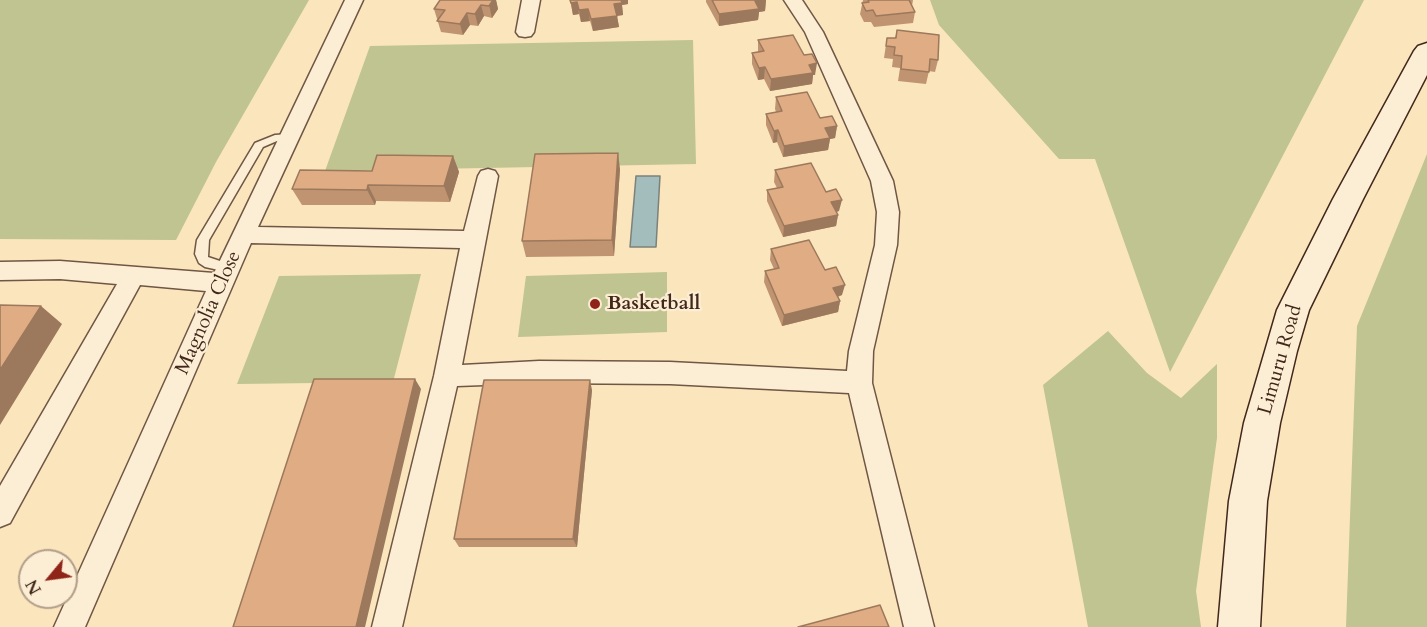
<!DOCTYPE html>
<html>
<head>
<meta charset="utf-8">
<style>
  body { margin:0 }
  #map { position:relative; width:1427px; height:627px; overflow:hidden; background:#fae5bd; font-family:Cardo,serif }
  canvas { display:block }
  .north { position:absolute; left:18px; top:549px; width:60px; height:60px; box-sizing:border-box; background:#fceed4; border:2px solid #b29e8a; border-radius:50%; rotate:241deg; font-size:16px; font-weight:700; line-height:24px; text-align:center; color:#42271b }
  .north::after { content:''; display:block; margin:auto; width:21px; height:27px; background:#8f2418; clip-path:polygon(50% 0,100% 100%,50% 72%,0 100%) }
</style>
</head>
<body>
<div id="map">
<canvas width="1427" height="627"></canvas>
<div class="north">N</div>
</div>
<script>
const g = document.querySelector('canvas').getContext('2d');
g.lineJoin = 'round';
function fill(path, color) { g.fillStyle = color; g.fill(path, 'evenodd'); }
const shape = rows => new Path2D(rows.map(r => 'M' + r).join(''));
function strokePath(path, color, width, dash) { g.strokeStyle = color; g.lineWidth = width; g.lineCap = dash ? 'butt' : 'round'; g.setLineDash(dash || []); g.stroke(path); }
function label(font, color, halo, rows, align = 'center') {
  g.font = font + ' Cardo,serif'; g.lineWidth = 4.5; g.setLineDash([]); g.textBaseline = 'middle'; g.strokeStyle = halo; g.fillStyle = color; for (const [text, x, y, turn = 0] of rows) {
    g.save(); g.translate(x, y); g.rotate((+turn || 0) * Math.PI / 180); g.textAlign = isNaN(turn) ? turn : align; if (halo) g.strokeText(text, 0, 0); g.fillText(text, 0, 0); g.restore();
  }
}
fill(shape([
  [0,0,309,0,216,162,176,240,0,239],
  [930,0,1364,0,1170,372,1095,159,1059,159,939,25],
  [693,40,696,164,325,171,370,46],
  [1427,154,1427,627,1346,627,1357,326],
  [667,272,667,332,518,337,526,276],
  [421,274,393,382,237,384,279,276],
  [1108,331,1147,373,1181,398,1217,364,1217,438,1196,591,1201,627,1088,627,1043,385]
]), '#bfc490');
const water = shape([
  [636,176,660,176,656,247,630,247,636,176]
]);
fill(water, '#a2bdbb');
strokePath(water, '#7c817b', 1.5);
const service = shape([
  [290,134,295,137,294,139,277,141,263,147,209,240,208,257,232,265,234,268,232,271,228,272,205,267,199,263,195,254,197,240,255,143,275,135,290,134]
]);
const minor = shape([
  [345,0,363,0,258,227,464,231,478,176,481,171,488,169,495,171,498,176,462,365,539,361,670,362,847,371,849,351,875,245,877,212,871,181,805,32,784,0,802,0,823,32,893,181,899,212,897,245,873,351,872,383,934,627,904,627,849,393,670,384,539,383,457,386,402,627,372,627,434,376,460,248,251,243,85,627,54,627,206,291,140,285,10,523,0,527,0,486,117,284,60,279,0,280,0,262,60,261,214,273,345,0],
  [522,0,540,0,534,32,531,36,525,37,519,36,516,32,522,0]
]);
const secondary = shape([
  [1427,43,1427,75,1363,199,1309,310,1297,351,1280,423,1267,501,1260,627,1218,627,1229,501,1244,423,1277,310,1333,199,1414,51,1418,46,1427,43]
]);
strokePath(service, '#705644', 3);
strokePath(minor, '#705644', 3);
strokePath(secondary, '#42271b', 3);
fill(service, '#fceed4');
fill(minor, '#fceed4');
fill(secondary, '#fceed4');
fill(shape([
  [496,0,498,9,492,18,484,16,478,26,470,25,463,35,441,32,434,9],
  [570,0,628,0,628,4,622,5,623,15,617,16,619,27,593,31,590,21,581,22,579,14,573,15],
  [706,0,766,0,765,11,759,12,758,20,719,26,706,2],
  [863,0,913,0,912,6,915,12,913,23,874,27,871,22,864,22,860,14],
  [897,30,938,60,935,72,929,71,926,84,898,81,900,68,892,67,893,59,884,58,887,38,895,38],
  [758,40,815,75,813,75,812,84,770,91,764,79,758,80,752,64,752,53,758,52],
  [776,97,837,126,835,138,830,139,828,150,783,157,777,142,773,143,766,125,766,114,776,112,775,109],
  [453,156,459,172,450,202,376,201,375,205,302,205,292,189,372,171],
  [620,169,614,256,526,257,522,241],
  [775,170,826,192,839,211,836,212,838,215,836,226,783,237,767,201,767,190,777,188,774,182],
  [771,249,825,270,842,295,838,297,840,301,838,312,782,326,764,282,765,271,774,269,770,260],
  [592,390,577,547,459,547,454,539]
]), '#c09471');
fill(shape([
  [488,0,496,0,498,9,492,18],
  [620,0,628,0,628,4,622,5,623,15,615,16,614,4],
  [766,0,765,11,759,12,758,20,719,26,719,14,755,1],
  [577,2,579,14,573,15,571,3],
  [481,5,484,16,478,26,475,14],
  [588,9,590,21,581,22,579,10],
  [467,13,470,25,463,35,460,24],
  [617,16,619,27,593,31,591,19],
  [817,63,815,75,813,75,812,84,770,91,771,79,809,65],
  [765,67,764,79,758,80,759,68],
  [837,126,835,138,830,139,828,150,783,157,784,146,825,128],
  [778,130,777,142,773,143,774,131],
  [618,153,620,169,614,256,612,240],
  [453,156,459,172,450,202,444,186],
  [368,185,376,201,375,205,367,190],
  [842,200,839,211,829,214,831,202],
  [838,215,836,226,783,237,784,226],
  [845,285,842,295,831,298,833,288],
  [840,301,838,312,782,326,784,315],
  [41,306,62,324,0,425,0,370],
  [415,379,421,389,365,627,356,627],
  [590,380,592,390,577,547,573,539]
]), '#9c785c');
const building = shape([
  [440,0,493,0,489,6,481,5,475,14,467,13,460,24,437,21,445,10,434,9,440,0],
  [570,0,621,0,622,3,614,4,617,16,591,19,588,9,579,10,577,2,571,3,570,0],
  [712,0,764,0,755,1,759,9,719,14,712,0],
  [868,0,909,0,915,12,876,16,873,10,866,11,862,3,869,2,868,0],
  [897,30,939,35,938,60,930,59,929,72,901,69,902,56,894,55,895,47,886,46,887,38,896,38,897,30],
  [793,35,804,55,812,54,817,63,809,65,813,73,771,79,765,67,759,68,752,53,764,51,758,40,793,35],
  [807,92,820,118,832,116,837,126,825,128,830,138,784,146,778,130,774,131,766,114,782,111,776,97,807,92],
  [618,153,612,240,522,241,535,154,618,153],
  [377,155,453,156,444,186,368,185,367,190,292,189,300,170,372,171,377,155],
  [811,163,826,192,836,189,842,200,831,202,838,215,784,226,767,190,783,187,775,170,811,163],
  [809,240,825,270,836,267,845,285,833,288,840,301,784,315,765,271,779,268,771,249,809,240],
  [0,305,41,306,0,370,0,305],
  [314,379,415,379,356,627,233,627,314,379],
  [484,380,590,380,573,539,454,539,484,380],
  [880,605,889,627,798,627,880,605]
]);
fill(building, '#dfac83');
strokePath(building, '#9c785c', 1.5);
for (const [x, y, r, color] of [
  [595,304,6,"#8f2418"]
]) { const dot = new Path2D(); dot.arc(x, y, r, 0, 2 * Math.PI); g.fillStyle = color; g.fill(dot); strokePath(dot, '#fceed4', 2); }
label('bold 20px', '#42271b', '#fceed4', [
  ["Basketball",607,304]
], 'left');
label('20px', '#42271b', '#fceed4', [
  ["Magnolia Close",209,313,-66],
  ["Limuru Road",1281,360,-74]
]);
</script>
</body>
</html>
